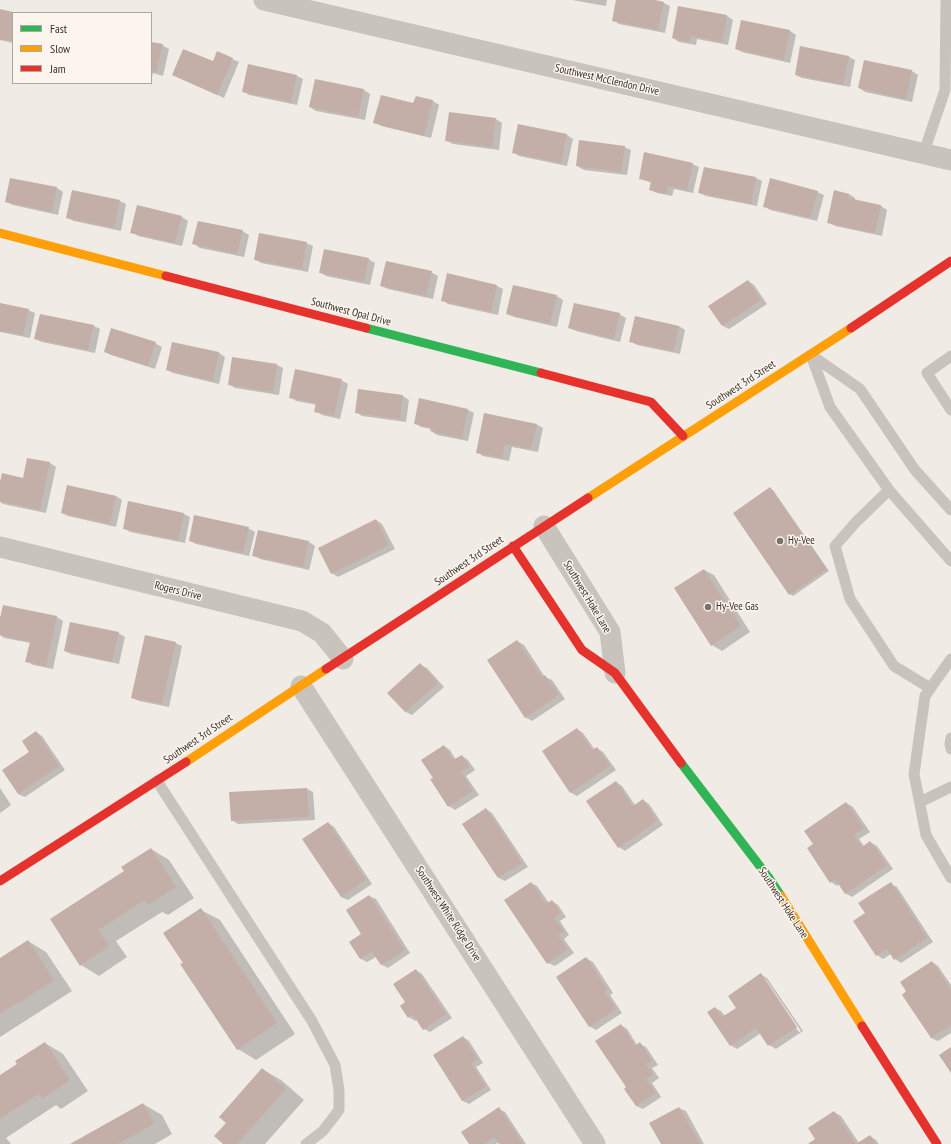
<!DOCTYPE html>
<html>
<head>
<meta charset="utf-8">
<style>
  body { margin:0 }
  #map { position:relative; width:951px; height:1144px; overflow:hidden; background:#f0ebe5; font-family:"PT Sans Narrow",sans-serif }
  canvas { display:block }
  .legend { position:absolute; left:12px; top:12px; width:140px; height:72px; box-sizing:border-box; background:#fbf5ee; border:1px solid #aea6a0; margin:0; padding:5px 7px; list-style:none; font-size:12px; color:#3b302b }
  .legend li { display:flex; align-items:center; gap:8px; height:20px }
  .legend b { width:20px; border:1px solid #aea6a0 }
</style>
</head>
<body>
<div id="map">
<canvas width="951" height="1144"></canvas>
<ul class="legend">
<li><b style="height:5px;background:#30b455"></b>Fast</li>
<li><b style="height:5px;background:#ff9f0a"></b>Slow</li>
<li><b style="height:5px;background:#e5322d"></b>Jam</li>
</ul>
</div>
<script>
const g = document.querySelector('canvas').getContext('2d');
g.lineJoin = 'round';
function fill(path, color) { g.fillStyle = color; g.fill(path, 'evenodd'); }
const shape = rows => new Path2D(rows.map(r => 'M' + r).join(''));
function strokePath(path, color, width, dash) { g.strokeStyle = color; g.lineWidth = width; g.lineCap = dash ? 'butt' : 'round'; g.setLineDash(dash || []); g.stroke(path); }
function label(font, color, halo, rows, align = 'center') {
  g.font = font + ' "PT Sans Narrow",sans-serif'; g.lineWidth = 3; g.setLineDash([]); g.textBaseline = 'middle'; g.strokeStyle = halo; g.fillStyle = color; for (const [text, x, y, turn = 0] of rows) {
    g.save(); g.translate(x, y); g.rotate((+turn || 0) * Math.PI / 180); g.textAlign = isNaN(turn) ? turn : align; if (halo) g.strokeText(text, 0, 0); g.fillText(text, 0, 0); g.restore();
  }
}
fill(shape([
  [572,0,607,0,606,6],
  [617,0,650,0,664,3,670,6,665,33,619,24,613,20],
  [679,7,727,16,733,20,728,45,697,39,696,45,679,42,673,38],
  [0,10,13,13,13,43,0,40],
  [790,31,796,35,790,63,742,52,736,49],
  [151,43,162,45,169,49,163,76,153,73,151,81],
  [801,47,849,57,855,60,850,87,802,78,796,75],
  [232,59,239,62,224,98,173,75,213,63],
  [912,71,918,75,912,102,865,92,859,88],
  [297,76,303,79,297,105,249,95,243,91],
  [316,81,364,90,370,94,365,120,316,111,310,107],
  [416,97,433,101,439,105,431,138,381,126,375,122,414,104],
  [450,113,496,119,502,123,499,150,453,144,446,140],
  [567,135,573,139,567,166,519,156,513,152],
  [624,147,631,150,627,175,584,170,577,166],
  [692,164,699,167,693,193,674,189,672,196,657,193,650,190,652,183,640,178],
  [756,178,762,181,757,206,706,196,700,193],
  [11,179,57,188,63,192,58,215,13,205,6,202],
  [73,191,120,201,126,204,121,231,74,221,67,218],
  [835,191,849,194,855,198,855,201,881,206,887,210,882,236,835,226,828,222],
  [817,192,824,195,817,221,770,210,764,206],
  [182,217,188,221,182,246,138,236,132,232],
  [242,231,249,235,244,257,200,248,194,244],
  [306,243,313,246,308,272,261,263,255,259],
  [368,259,375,263,370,285,326,276,320,272],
  [431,272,438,276,433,299,388,289,381,286],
  [448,275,497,286,503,289,498,315,448,304,442,300],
  [748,281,754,285,767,304,729,329,723,326,710,306],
  [557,296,563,300,557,327,514,317,507,314],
  [0,304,28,310,35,313,30,338,0,332],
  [619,314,626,318,620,342,576,331,569,328],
  [94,326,100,329,95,353,42,342,35,339],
  [679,326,685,330,680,354,637,345,630,341],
  [155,343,162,347,155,369,111,355,105,352],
  [173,343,219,353,225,357,219,384,173,373,167,370],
  [233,358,277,365,283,368,279,395,235,388,229,384],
  [341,380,348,384,340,419,322,415,316,411,317,405,296,401,290,397],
  [403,396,409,400,406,422,362,416,356,412],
  [420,399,468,410,474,413,468,441,437,435,431,431,431,429,421,427,415,423],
  [536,424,543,428,538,452,512,447,509,461,483,456,477,452],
  [50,463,56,467,46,513,3,504,0,502,0,486,24,479],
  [68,486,116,496,122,500,116,527,68,516,62,513],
  [770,488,773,490,829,571,793,596,790,594,734,513],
  [129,502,184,514,190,517,185,543,130,532,124,528],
  [376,520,382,524,395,549,338,577,332,573],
  [248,528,255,532,249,556,196,544,190,541],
  [309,542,315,546,309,570,260,559,253,555],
  [704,570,714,575,750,632,722,651,712,645],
  [4,606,57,617,63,621,53,669,33,665,27,661,31,643,4,638,0,635,0,623],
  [118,633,125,637,119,664,71,654,65,651],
  [517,641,524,645,545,677,552,680,565,699,532,721,525,717],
  [175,643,182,646,169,707,139,701,132,698],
  [420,665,427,668,444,687,412,715,406,712,389,693],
  [577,729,583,733,595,750,597,748,603,752,616,770,577,796,570,792],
  [36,732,42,736,65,770,25,797,18,794],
  [444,746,450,750,456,760,462,756,468,760,475,770,466,776,479,795,455,810,449,806,435,778],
  [616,782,622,786,635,805,643,800,649,804,663,825,625,851,619,847],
  [0,788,11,805,0,813],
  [307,789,313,792,315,820,238,824,232,820,230,793],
  [846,803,853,807,870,832,859,839,864,846,870,842,877,846,893,869,852,897,845,893,839,884,837,886,831,882,815,844],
  [486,809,492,813,528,867,505,881,499,878,463,824],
  [328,823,334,827,372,884,348,900,341,897],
  [151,849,169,860,194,898,168,915,162,912,116,941,127,957,99,976,81,965,125,871],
  [531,883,537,886,549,903,552,901,558,905,566,917,560,921,569,935,564,939,574,953,555,966,548,963],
  [891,884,897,887,933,942,901,963,895,959,891,954,883,959,877,955,866,914],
  [369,896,376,899,410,953,388,968,382,965,376,957,367,962,361,959,351,943,363,934],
  [201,910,220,920,295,1034,256,1060,238,1049,184,963],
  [28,941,46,952,72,991,0,1037,0,959],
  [586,958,593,962,613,993,610,995,622,1013,596,1030,589,1026],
  [932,962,938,966,951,985,951,1033,938,1041,931,1038],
  [416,970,422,974,452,1018,430,1032,424,1029,417,1019,415,1021,409,1017,407,1003],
  [761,975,767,978,803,1031,776,1049,769,1045,761,1033,737,1049,730,1045,715,1008,721,1011,725,1016,738,1008],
  [763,978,765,978,801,1031,799,1032],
  [621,1025,627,1029,637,1045,640,1044,646,1047,658,1065,652,1068,659,1078,652,1083,661,1097,643,1109,636,1106,627,1087],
  [463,1037,469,1041,483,1063,476,1067,491,1090,469,1104,463,1101,434,1056],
  [45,1043,63,1054,88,1091,61,1109,56,1105,6,1138,11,1144,0,1144,0,1076,18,1064],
  [262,1069,281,1080,304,1100,265,1144,225,1144,227,1123],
  [143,1104,162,1115,172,1134,155,1144,72,1144],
  [679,1108,686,1111,704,1144,662,1144],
  [499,1109,505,1112,526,1144,500,1144,499,1142,496,1144,471,1144],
  [834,1112,841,1116,859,1143,870,1136,876,1140,879,1144,810,1144,816,1140]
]), '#0003');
fill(shape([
  [616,0,655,0,664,2,658,30,612,21],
  [678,6,727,15,722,42,691,36,689,42,672,38],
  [0,9,13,12,13,41,0,39],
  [741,20,790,30,784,60,735,49],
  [151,42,163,44,156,73,151,72],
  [800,46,849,56,843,85,795,75],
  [183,49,213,61,217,51,233,58,217,95,172,75],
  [864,60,912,70,906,99,858,88],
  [248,64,297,75,291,102,242,92],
  [315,79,364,89,358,117,309,107],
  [381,95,413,103,416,96,433,100,424,136,373,123],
  [449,112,496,118,492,147,445,141],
  [518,124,567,134,561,163,512,153],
  [579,140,625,146,621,172,576,166],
  [644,152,693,163,687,190,668,186,666,194,649,190,651,182,639,179],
  [704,167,756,177,751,204,698,193],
  [10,178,57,187,52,212,5,202],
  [770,178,818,191,810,218,763,207],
  [72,190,120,200,114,228,66,218],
  [834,190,849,194,848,198,881,205,875,233,827,223],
  [137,205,182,216,175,243,130,233],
  [198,221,243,230,237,254,192,244],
  [259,233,307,242,302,269,254,260],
  [324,249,369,258,364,282,319,273],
  [386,261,432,271,426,296,380,286],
  [447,273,497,285,491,312,441,301],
  [748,280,761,300,722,326,708,306],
  [513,285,557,295,550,324,506,314],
  [0,303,29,309,23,335,0,331],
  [574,303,620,313,614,339,568,328],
  [40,314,94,325,88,350,34,339],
  [635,316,679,326,673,351,629,342],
  [111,328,156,342,148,366,104,352],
  [172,342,219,352,213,381,166,370],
  [232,357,277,364,273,392,228,385],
  [295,369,342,379,334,416,314,412,316,403,289,398],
  [358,389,403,395,400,419,355,413],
  [419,398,468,409,462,438,430,431,431,428,414,424],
  [484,413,537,424,531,449,505,444,502,458,476,453],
  [27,458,50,462,40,510,0,501,0,482,2,473,23,478],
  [67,485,116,496,110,524,61,513],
  [770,487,827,569,789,595,733,513],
  [128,501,184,513,178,540,123,529],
  [194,515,249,527,243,553,189,541],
  [376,519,389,545,331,574,318,548],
  [258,530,309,541,303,567,252,556],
  [704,569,741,626,711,646,674,588],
  [3,605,57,616,46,666,25,662,30,642,0,635,0,618],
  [70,622,119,632,112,662,64,651],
  [145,635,176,642,162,704,131,698],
  [517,640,542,677,545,675,559,695,525,718,487,660],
  [420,663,438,683,405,712,387,693],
  [577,728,592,750,597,747,610,766,570,793,542,751],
  [36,731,59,766,18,794,2,770,29,752,22,741],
  [444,745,453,760,462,755,469,767,461,772,473,791,448,807,430,779,433,778,421,760],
  [616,781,633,806,643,799,657,821,618,848,586,801],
  [307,788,309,817,231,821,229,792],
  [846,802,864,828,854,835,862,847,870,841,887,865,845,894,835,879,830,883,807,848,813,844,804,831],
  [486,808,522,863,498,878,462,824],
  [328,822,366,880,341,897,302,839],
  [151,848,176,887,148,905,145,900,98,930,109,946,80,966,50,919,124,871,121,867],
  [531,882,546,904,552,900,561,913,554,918,564,931,558,935,568,949,547,964,504,900],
  [891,882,927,938,894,960,887,949,876,956,853,921,865,913,858,903],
  [369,895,405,950,381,965,372,952,360,959,349,942,361,934,346,910],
  [201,908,277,1023,237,1050,180,964,183,963,163,933],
  [28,940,54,980,19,1003,18,1002,0,1014,0,958],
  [586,957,607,989,604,991,616,1009,589,1027,556,977],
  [932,961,951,990,951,1025,931,1038,902,995,906,991,900,982],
  [416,969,446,1014,423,1030,413,1015,408,1018,400,1006,405,1002,393,984],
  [761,973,797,1027,768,1046,756,1028,730,1046,707,1012,715,1007,722,1017,736,1008,728,996],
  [621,1024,635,1046,640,1042,652,1061,646,1064,653,1075,646,1079,656,1093,636,1106,624,1089,626,1087,595,1041],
  [463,1036,477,1059,471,1063,486,1087,462,1101,433,1055],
  [45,1042,70,1080,42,1099,39,1094,0,1119,0,1075,17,1064,15,1061],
  [951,1047,951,1073,939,1055],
  [262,1068,286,1089,237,1144,223,1144,214,1136,226,1123,219,1117],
  [143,1103,154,1124,118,1144,70,1144],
  [499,1107,523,1144,499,1144,494,1137,484,1144,469,1144,461,1132],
  [679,1107,700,1144,661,1144,649,1123],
  [834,1111,856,1144,808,1144,815,1139,808,1128],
  [870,1135,876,1144,856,1144]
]), '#c3afa7');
strokePath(shape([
  [924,152,945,90,946,0],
  [811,355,830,407,889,490,951,561],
  [811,355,860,389,915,470,951,510],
  [951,356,927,373,951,410],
  [889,490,856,522,835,546,850,599,894,666,930,688],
  [951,659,925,696,914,774,926,835,951,878],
  [951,738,950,744,951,749],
  [157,781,312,1021,335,1065,339,1090,339,1110,323,1131,306,1144],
  [920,802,951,787]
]), '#c9c3be', 11);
strokePath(shape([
  [264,0,951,160],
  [544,526,610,632,615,673],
  [0,547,302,621,322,633,343,659],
  [301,686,595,1144]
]), '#c9c3be', 21);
strokePath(shape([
  [366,328,541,373],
  [681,763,769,878,781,896]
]), '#30b455', 9);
strokePath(shape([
  [0,233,166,276],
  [588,498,851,328],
  [186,762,326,669],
  [781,896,862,1026]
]), '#ff9f0a', 9);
strokePath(shape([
  [166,276,366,328],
  [851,328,951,261],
  [541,373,651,402,683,436],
  [513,546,582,650,615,673,681,763],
  [326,669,588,498],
  [0,881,186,762],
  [862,1026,937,1144]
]), '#e5322d', 9);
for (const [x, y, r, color] of [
  [780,541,4,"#7a716c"],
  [708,607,4,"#7a716c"]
]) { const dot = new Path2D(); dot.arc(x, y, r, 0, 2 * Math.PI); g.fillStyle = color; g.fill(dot); strokePath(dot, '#fbf5ee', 1.5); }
label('11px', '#3b302b', '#fbf5ee', [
  ["Southwest McClendon Drive",607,80,13],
  ["Southwest Opal Drive",351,312,15],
  ["Southwest 3rd Street",741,385,-33],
  ["Southwest 3rd Street",469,561,-34],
  ["Rogers Drive",178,591,14],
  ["Southwest Hoke Lane",587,597,59],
  ["Southwest 3rd Street",198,739,-34],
  ["Southwest Hoke Lane",783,903,57],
  ["Southwest White Ridge Drive",448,914,57]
]);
label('11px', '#3b302b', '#fbf5ee', [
  ["Hy-Vee",788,541],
  ["Hy-Vee Gas",716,607]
], 'left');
</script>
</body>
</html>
